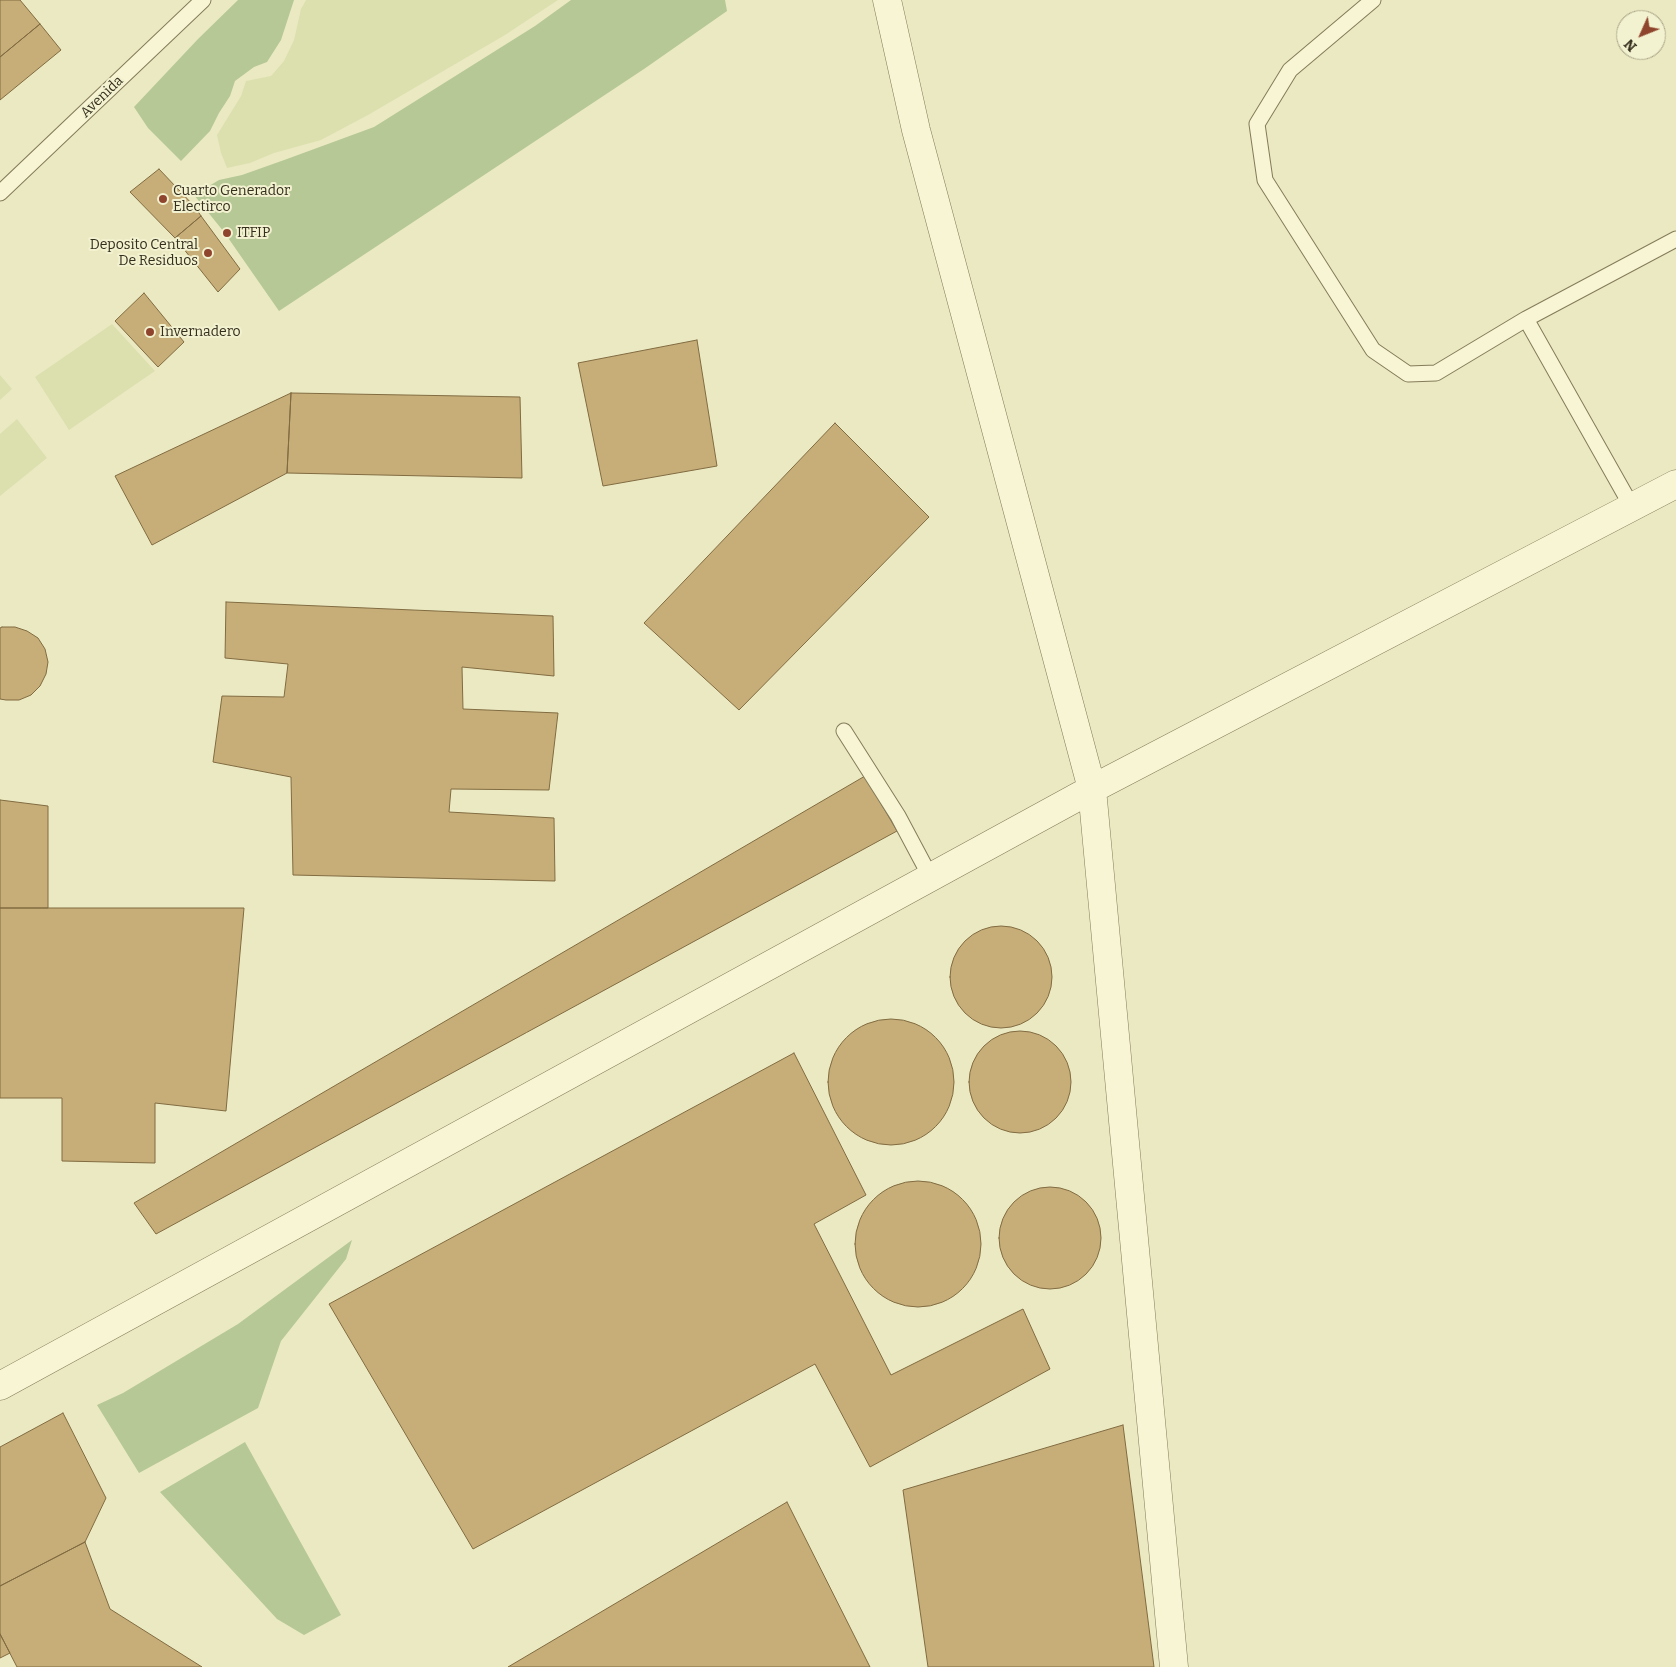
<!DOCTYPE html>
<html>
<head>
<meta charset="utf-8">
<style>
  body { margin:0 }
  #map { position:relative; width:1676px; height:1667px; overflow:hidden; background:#ebe9c1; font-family:Bitter,serif }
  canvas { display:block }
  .north { position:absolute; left:1616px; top:10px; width:50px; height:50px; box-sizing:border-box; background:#f3f2d0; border:1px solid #a7a488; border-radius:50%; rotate:226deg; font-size:14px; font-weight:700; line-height:20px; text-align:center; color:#342e1d }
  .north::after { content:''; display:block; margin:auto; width:18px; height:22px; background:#8f452d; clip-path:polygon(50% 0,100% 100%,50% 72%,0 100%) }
</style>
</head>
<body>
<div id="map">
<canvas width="1676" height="1667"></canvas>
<div class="north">N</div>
</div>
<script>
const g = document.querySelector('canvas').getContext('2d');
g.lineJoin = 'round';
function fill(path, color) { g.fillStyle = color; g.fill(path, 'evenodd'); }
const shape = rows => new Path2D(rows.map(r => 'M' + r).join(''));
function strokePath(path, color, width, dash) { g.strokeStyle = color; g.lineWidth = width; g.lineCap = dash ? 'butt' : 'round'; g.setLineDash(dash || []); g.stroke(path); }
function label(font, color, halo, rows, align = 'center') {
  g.font = font + ' Bitter,serif'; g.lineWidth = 4; g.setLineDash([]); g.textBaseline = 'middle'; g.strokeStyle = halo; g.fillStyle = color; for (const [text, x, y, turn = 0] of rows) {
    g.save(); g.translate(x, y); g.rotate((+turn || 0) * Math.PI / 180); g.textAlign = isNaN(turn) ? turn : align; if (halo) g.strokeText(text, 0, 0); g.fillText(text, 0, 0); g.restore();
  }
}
fill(shape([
  [306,0,558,0,505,35,368,115,321,140,274,153,250,163,227,168,221,153,217,135,241,96,246,81,271,76,284,61,294,40,301,9],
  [112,324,155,371,69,430,35,377],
  [0,375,12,389,0,400],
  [17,419,47,458,0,496,0,434]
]), '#dce0af');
fill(shape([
  [238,0,294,0,281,40,267,62,254,67,235,81,230,96,219,113,210,131,181,161,148,128,134,107,198,39],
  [571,0,725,0,727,11,644,69,279,311,224,232,194,195,219,180,242,175,287,159,374,127,535,26],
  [352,1240,346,1259,281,1341,258,1408,139,1473,97,1405,123,1393,238,1324],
  [245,1442,341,1615,304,1635,277,1619,160,1492]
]), '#b6c896');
const building = shape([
  [0,0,20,0,40,24,0,57,0,0],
  [40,24,61,50,0,100,0,57,40,24],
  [159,169,195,207,201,216,175,238,130,192,159,169],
  [201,216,240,269,218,292,175,238,201,216],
  [144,293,184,342,158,367,115,321,144,293],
  [697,340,717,466,603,486,578,363,697,340],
  [291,393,520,397,522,478,287,473,291,393],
  [291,393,287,473,152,545,115,476,291,393],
  [835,423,929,517,739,710,644,623,835,423],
  [226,602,553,616,554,676,462,667,463,709,558,713,549,790,451,789,449,812,554,818,555,881,293,875,291,777,213,762,222,696,284,697,288,664,225,658,226,602],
  [2,627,15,627,27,631,38,638,45,649,48,662,46,674,40,686,31,695,19,700,6,700,0,699,0,628,2,627],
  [865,776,897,831,156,1234,134,1203,865,776],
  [0,800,48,806,48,908,0,908,0,800],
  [0,908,244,908,226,1111,155,1103,155,1163,62,1161,62,1098,0,1098,0,908],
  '950 977a51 51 0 1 1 102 0a51 51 0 1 1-102 0Z',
  '828 1082a63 63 0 1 1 126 0a63 63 0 1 1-126 0Z',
  '969 1082a51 51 0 1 1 102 0a51 51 0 1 1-102 0Z',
  [794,1053,866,1195,814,1224,891,1375,1023,1309,1050,1369,870,1467,815,1364,473,1549,329,1304,794,1053],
  '855 1244a63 63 0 1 1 126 0a63 63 0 1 1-126 0Z',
  '999 1238a51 51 0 1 1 102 0a51 51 0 1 1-102 0Z',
  [63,1413,106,1498,85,1542,0,1586,0,1447,63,1413],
  [1123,1425,1154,1667,928,1667,903,1490,1123,1425],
  [787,1502,870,1667,508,1667,787,1502],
  [85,1542,110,1609,202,1667,17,1667,0,1634,0,1586,85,1542],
  [0,1634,10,1653,0,1658,0,1634]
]);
fill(building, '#c7ae79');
strokePath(building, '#816b41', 1);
const service = shape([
  [1373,0,1290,70,1257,124,1265,180,1373,350,1408,374,1436,373,1526,319,1632,507],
  [0,193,203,0],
  [1526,319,1676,239],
  [844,731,898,816,931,878]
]);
const minor = shape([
  [887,0,916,130,1092,789,1174,1667],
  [0,1386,1092,789,1676,484]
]);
strokePath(service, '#847b5a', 17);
strokePath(minor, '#847b5a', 29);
strokePath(service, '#f7f5d4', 15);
strokePath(minor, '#f7f5d4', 28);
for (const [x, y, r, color] of [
  [163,199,5,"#8f452d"],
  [227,233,5,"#8f452d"],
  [208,253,5,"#8f452d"],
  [150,332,5,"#8f452d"]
]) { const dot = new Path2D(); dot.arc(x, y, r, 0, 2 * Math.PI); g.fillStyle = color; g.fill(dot); strokePath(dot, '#f3f2d0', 2); }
label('14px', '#342e1d', '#f3f2d0', [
  ["Avenida",102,97,-44]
]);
label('14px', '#342e1d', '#f3f2d0', [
  ["Cuarto Generador",173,191],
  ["Electirco",173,207],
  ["ITFIP",237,233],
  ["Deposito Central",198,245,"right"],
  ["De Residuos",198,261,"right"],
  ["Invernadero",160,332]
], 'left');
</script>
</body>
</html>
